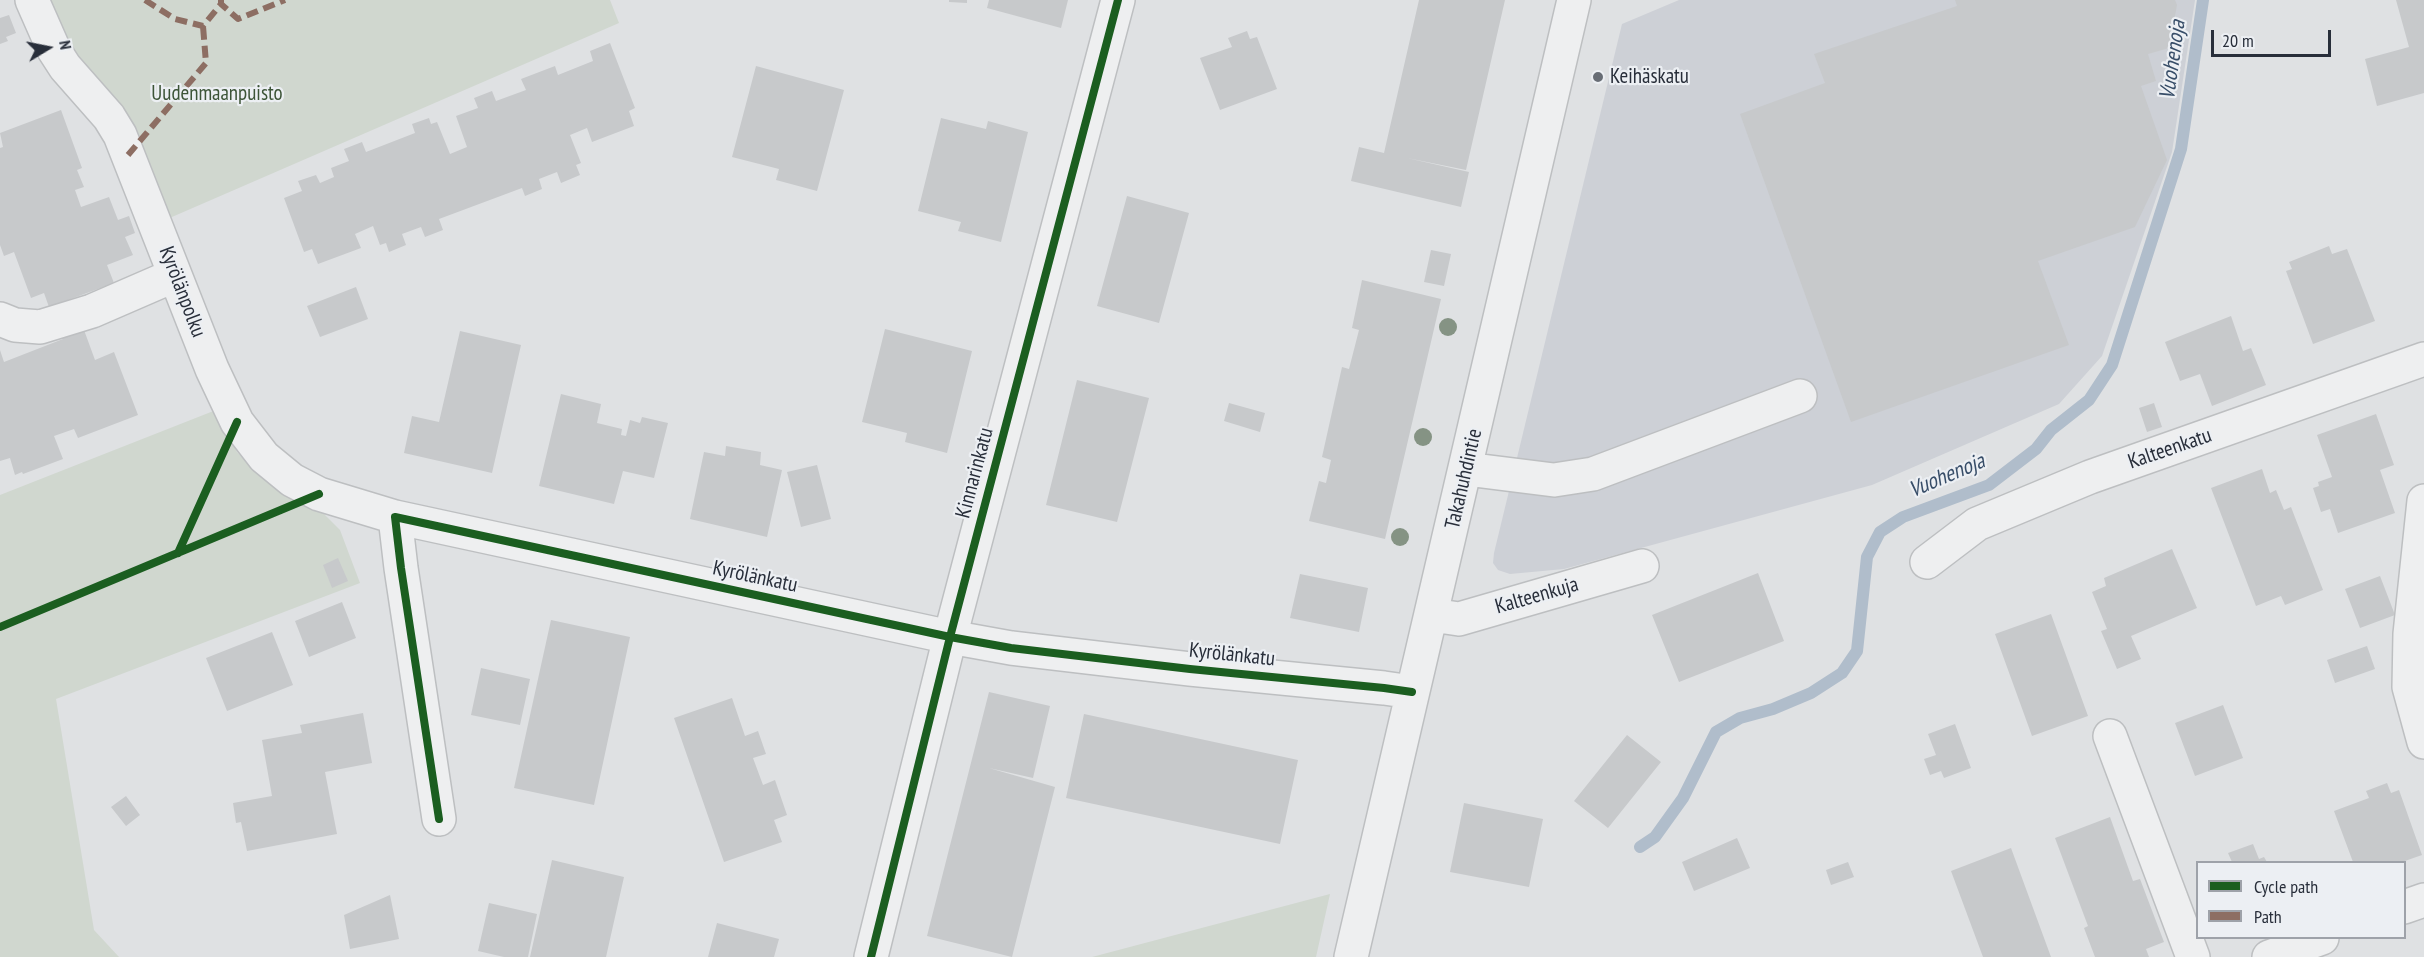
<!DOCTYPE html>
<html>
<head>
<meta charset="utf-8">
<style>
  body { margin:0 }
  #map { position:relative; width:2424px; height:957px; overflow:hidden; background:#dfe1e3; font-family:"PT Sans Narrow",sans-serif }
  canvas { display:block }
  .legend { position:absolute; left:2196px; top:861px; width:210px; height:78px; box-sizing:border-box; background:#eceff3; border:2px solid #9ea2a9; margin:0; padding:8px 10px; list-style:none; font-size:18px; color:#282e3a }
  .legend li { display:flex; align-items:center; gap:12px; height:30px }
  .legend b { width:30px; border:2px solid #9ea2a9 }
  .north { position:absolute; left:18px; top:18px; width:60px; height:60px; -webkit-text-stroke:4px #eceff3; paint-order:stroke; rotate:80deg; font-size:16px; font-weight:700; line-height:24px; text-align:center; color:#282e3a }
  .north::after { content:''; display:block; margin:auto; width:21px; height:27px; background:#282e3a; clip-path:polygon(50% 0,100% 100%,50% 72%,0 100%) }
  .scale { position:absolute; left:2211px; top:30px; width:120px; height:27px; box-sizing:border-box; border:3px solid #282e3a; border-top:0; padding-left:8px; font-size:18px; line-height:21px; white-space:nowrap; color:#282e3a; -webkit-text-stroke:4px #eceff3; paint-order:stroke }
</style>
</head>
<body>
<div id="map">
<canvas width="2424" height="957"></canvas>
<ul class="legend">
<li><b style="height:8px;background:#1b5e20"></b>Cycle path</li>
<li><b style="height:8px;background:#8d6e63"></b>Path</li>
</ul>
<div class="north">N</div>
<div class="scale">20 m</div>
</div>
<script>
const g = document.querySelector('canvas').getContext('2d');
g.lineJoin = 'round';
function fill(path, color) { g.fillStyle = color; g.fill(path, 'evenodd'); }
const shape = rows => new Path2D(rows.map(r => 'M' + r).join(''));
function strokePath(path, color, width, dash) { g.strokeStyle = color; g.lineWidth = width; g.lineCap = dash ? 'butt' : 'round'; g.setLineDash(dash || []); g.stroke(path); }
function label(font, color, halo, rows, align = 'center') {
  g.font = font + ' "PT Sans Narrow",sans-serif'; g.lineWidth = 4.5; g.setLineDash([]); g.textBaseline = 'middle'; g.strokeStyle = halo; g.fillStyle = color; for (const [text, x, y, turn = 0] of rows) {
    g.save(); g.translate(x, y); g.rotate((+turn || 0) * Math.PI / 180); g.textAlign = isNaN(turn) ? turn : align; if (halo) g.strokeText(text, 0, 0); g.fillText(text, 0, 0); g.restore();
  }
}
fill(shape([
  [1679,0,2195,0,2172,152,2102,356,2059,404,1872,485,1564,569,1510,574,1498,570,1493,563,1494,553,1622,24]
]), '#cdd0d6');
fill(shape([
  [45,0,610,0,619,23,165,220,68,57],
  [216,410,237,452,255,471,323,513,340,530,360,583,56,699,94,930,119,957,0,957,0,495],
  [1330,894,1316,957,1092,957]
]), '#d0d7cf');
strokePath(shape([
  [1640,847,1655,837,1683,798,1716,732,1740,718,1773,709,1811,693,1842,673,1857,651,1867,557,1880,532,1903,517,1989,485,2036,449,2051,430,2089,400,2112,365,2181,149,2203,0]
]), '#b0bdcb', 12);
fill(shape([
  [949,0,967,0,967,3,949,2],
  [989,0,1068,0,1061,28,987,8],
  [1419,0,1505,0,1466,170,1407,158,1469,172,1461,207,1351,181,1359,147,1384,153],
  [1955,0,2175,0,2177,5,2169,48,2148,54,2156,81,2141,86,2167,160,2135,227,2038,261,2069,345,1851,422,1740,114,1825,83,1814,54,1957,6],
  [2396,0,2424,0,2424,93,2377,106,2365,59,2409,47],
  [9,15,16,33,6,37,8,41,0,44,0,18],
  [1247,31,1250,39,1257,37,1277,89,1220,110,1200,58,1232,47,1228,38],
  [610,43,635,108,629,111,634,126,592,142,587,128,570,135,581,163,576,165,580,175,561,183,557,172,539,179,542,189,525,196,522,188,439,219,443,230,425,237,421,227,402,234,406,245,389,252,386,243,380,245,373,226,355,234,361,248,318,264,312,249,304,252,284,198,302,191,298,181,316,175,320,183,334,177,331,168,349,161,344,149,362,142,366,152,415,133,412,124,429,118,431,124,437,122,450,154,467,147,456,116,478,108,474,98,492,91,496,101,526,90,521,79,555,66,558,75,593,61,590,51],
  [756,66,844,90,817,191,776,180,779,169,732,157],
  [61,110,82,168,77,170,84,187,75,190,81,207,109,197,118,220,129,216,135,233,125,237,133,255,107,265,114,283,49,307,44,293,31,298,14,252,4,256,0,245,0,148,3,147,0,133],
  [941,118,986,129,988,121,1028,132,1001,242,958,231,961,222,918,211],
  [1127,196,1189,213,1159,323,1097,306],
  [2329,246,2332,254,2347,249,2375,321,2313,344,2286,271,2292,269,2289,262],
  [1431,250,1451,254,1444,286,1424,282],
  [1362,280,1441,299,1385,539,1309,521,1319,481,1326,483,1331,460,1322,457,1342,367,1349,369,1359,330,1352,328],
  [356,287,368,319,320,337,307,306],
  [2231,316,2243,351,2251,348,2266,385,2212,406,2200,374,2180,381,2165,342],
  [885,329,972,351,947,453,905,442,907,433,862,422],
  [84,330,95,360,114,352,138,415,78,438,74,429,54,436,63,459,23,474,22,472,15,475,10,458,0,461,0,350,4,362,63,339,59,331],
  [460,331,521,345,492,473,404,453,412,416,439,422],
  [1077,380,1149,398,1117,522,1046,505],
  [561,394,601,404,597,423,622,429,621,435,626,436,630,420,640,423,642,417,668,423,654,478,623,471,614,504,539,486],
  [1229,403,1265,413,1260,432,1224,421],
  [2154,403,2162,427,2147,432,2139,408],
  [2376,414,2394,465,2380,470,2395,513,2338,533,2330,509,2321,512,2313,488,2319,486,2318,482,2332,477,2317,435],
  [726,446,761,452,760,465,782,470,767,537,690,519,704,452,725,456],
  [817,465,831,519,801,527,787,472],
  [2262,469,2270,493,2276,490,2284,510,2291,507,2323,590,2285,605,2281,596,2256,606,2211,488],
  [2172,549,2197,608,2131,636,2141,659,2117,669,2101,631,2107,629,2092,592,2106,586,2104,578],
  [338,558,348,581,332,588,323,565],
  [1758,573,1784,641,1679,682,1652,615],
  [1300,574,1368,588,1359,632,1290,618],
  [2380,576,2395,615,2360,628,2345,589],
  [342,602,356,638,309,657,295,621],
  [2051,614,2088,716,2032,736,1995,634],
  [551,620,630,637,594,805,514,788],
  [272,632,293,685,227,711,206,658],
  [2367,646,2375,669,2335,683,2327,660],
  [481,668,530,679,520,725,471,715],
  [989,692,1050,706,1033,778,989,768,1055,787,1012,957,927,936],
  [732,698,745,736,758,731,766,754,753,758,763,785,775,780,787,815,774,820,782,842,724,862,674,718],
  [2223,705,2243,758,2195,776,2175,723],
  [363,713,372,763,325,772,337,834,247,851,241,822,236,823,233,803,272,796,262,740,302,733,300,725],
  [1084,714,1298,760,1280,844,1066,798],
  [1955,724,1971,768,1944,778,1941,771,1930,775,1924,759,1936,755,1928,734],
  [1627,735,1661,762,1608,828,1574,801],
  [2387,783,2391,793,2399,790,2422,855,2402,862,2353,862,2334,811,2369,798,2366,791],
  [126,796,140,815,126,826,111,807],
  [1464,803,1543,819,1529,887,1450,872],
  [2110,817,2133,881,2140,879,2164,942,2146,949,2149,957,2095,957,2084,928,2088,926,2055,838],
  [1737,838,1750,868,1694,891,1682,862],
  [2253,844,2259,859,2264,857,2267,862,2232,862,2228,853],
  [2011,848,2051,957,1983,957,1951,871],
  [552,860,624,877,606,957,530,957],
  [1848,862,1854,877,1831,885,1826,870],
  [390,895,399,939,350,949,344,915],
  [489,903,537,914,528,957,504,957,478,951],
  [717,923,779,939,774,957,708,957]
]), '#c7c9cb');
const minor = shape([
  [32,0,54,50,65,67,109,117,120,135,212,369,237,422,264,457,292,480,319,494,395,517],
  [0,319,15,325,40,327,92,311,175,275],
  [1466,469,1554,480,1593,474,1800,396],
  [2424,501,2410,634,2409,687,2424,742],
  [1927,562,1977,524,2090,477,2424,359],
  [1432,615,1459,619,1642,566],
  [2110,736,2193,957],
  [439,819,401,568,395,517,950,637,1011,648,1190,669,1384,688,1412,692],
  [2404,907,2424,900],
  [871,957,950,637,1118,0],
  [1351,957,1574,0],
  [2269,957,2322,938]
]);
strokePath(minor, '#bdbfc1', 36);
strokePath(minor, '#eeeff0', 33);
strokePath(shape([
  [145,0,175,19,203,26,221,4],
  [221,0,221,4,238,19,285,0],
  [128,155,206,63,203,26]
]), '#8d6e63', 6, [12, 6]);
strokePath(shape([
  [178,553,237,422],
  [0,627,319,494],
  [439,819,401,568,395,517,950,637,1011,648,1190,669,1384,688,1412,692],
  [871,957,950,637,1118,0]
]), '#1b5e20', 8);
g.fillStyle = '#859384';
for (const [x, y] of [
  [1448,327],
  [1423,437],
  [1400,537]
]) { g.beginPath(); g.arc(x, y, 9, 0, 2 * Math.PI); g.fill(); }
for (const [x, y, r, color] of [
  [1598,77,6,"#686d75"]
]) { const dot = new Path2D(); dot.arc(x, y, r, 0, 2 * Math.PI); g.fillStyle = color; g.fill(dot); strokePath(dot, '#eceff3', 2); }
label('21px', '#282e3a', '#eceff3', [
  ["Keihäskatu",1610,77]
], 'left');
label('21px', '#3c5437', '#eceff3', [
  ["Uudenmaanpuisto",217,94]
]);
label('21px', '#282e3a', '#eceff3', [
  ["Kyrölänpolku",182,292,69],
  ["Kalteenkatu",2170,449,-19],
  ["Kinnarinkatu",975,473,-75],
  ["Takahuhdintie",1464,479,-77],
  ["Kyrölänkatu",755,577,12],
  ["Kalteenkuja",1537,596,-16],
  ["Kyrölänkatu",1232,655,6]
]);
label('italic 22px', '#374d68', '#eceff3', [
  ["Vuohenoja",2173,60,-82],
  ["Vuohenoja",1947,476,-23]
]);
</script>
</body>
</html>
